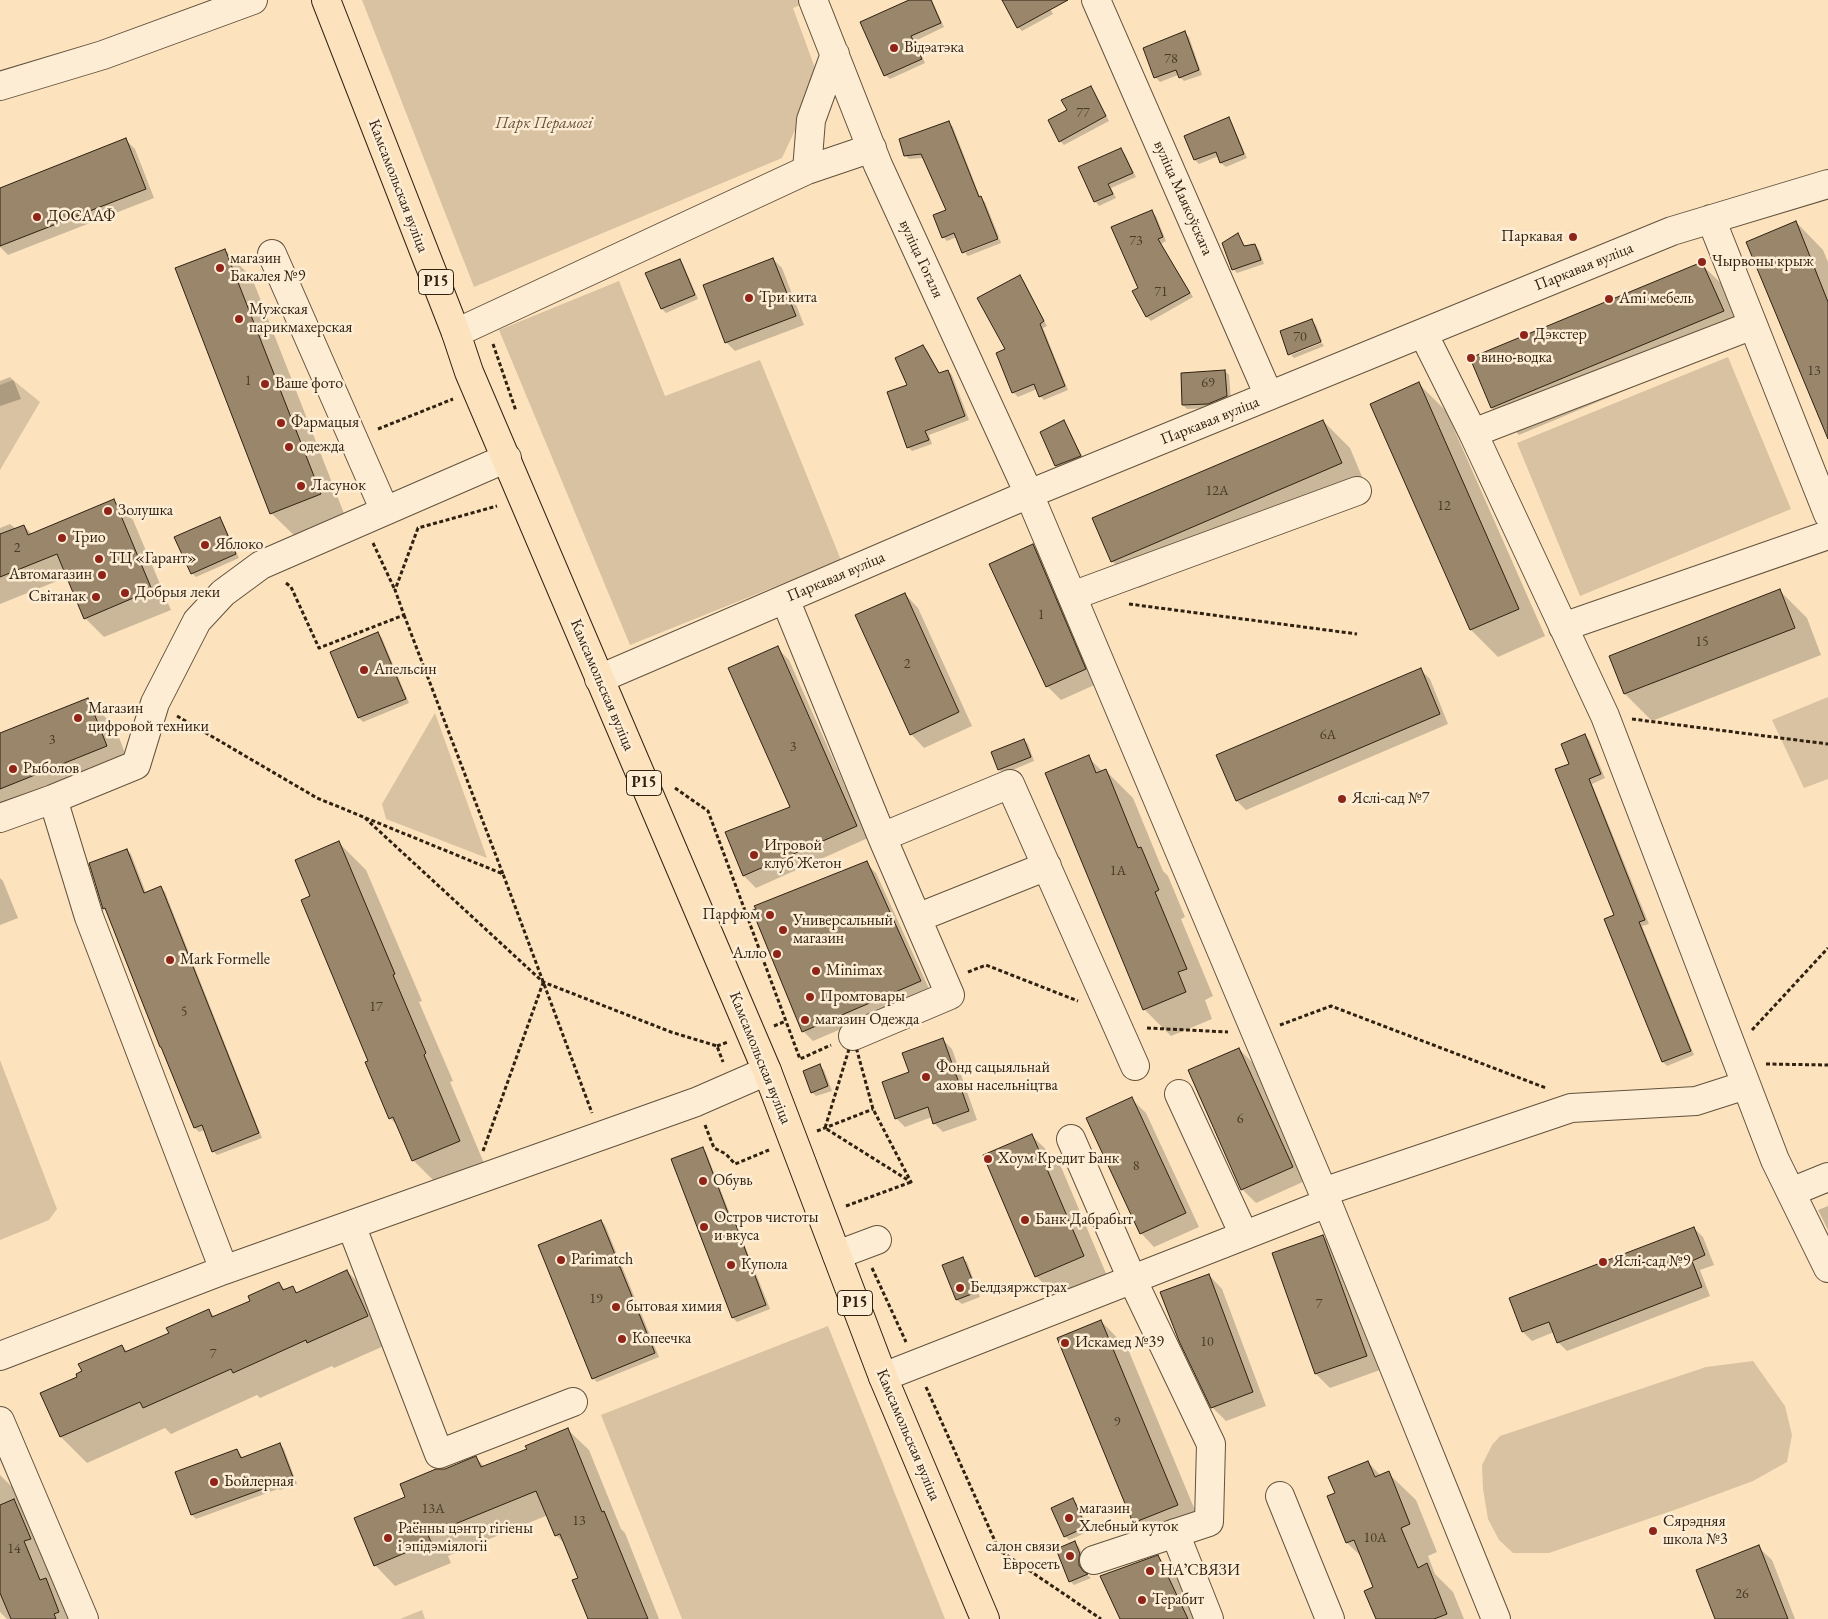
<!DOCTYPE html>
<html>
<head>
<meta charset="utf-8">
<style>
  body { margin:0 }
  canvas { display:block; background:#fce3be }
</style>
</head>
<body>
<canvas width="1828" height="1619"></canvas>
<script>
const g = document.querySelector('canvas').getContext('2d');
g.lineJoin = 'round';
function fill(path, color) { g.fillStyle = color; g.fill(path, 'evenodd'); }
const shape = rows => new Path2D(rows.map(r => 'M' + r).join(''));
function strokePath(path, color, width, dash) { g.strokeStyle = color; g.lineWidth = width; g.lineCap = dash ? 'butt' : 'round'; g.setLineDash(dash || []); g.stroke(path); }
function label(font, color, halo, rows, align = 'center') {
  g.font = font + ' "EB Garamond",serif'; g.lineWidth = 5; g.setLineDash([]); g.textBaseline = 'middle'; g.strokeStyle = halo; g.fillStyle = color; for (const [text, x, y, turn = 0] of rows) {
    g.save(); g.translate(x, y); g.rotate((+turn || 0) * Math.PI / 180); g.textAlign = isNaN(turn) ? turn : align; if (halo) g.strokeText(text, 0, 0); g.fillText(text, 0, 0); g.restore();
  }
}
fill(shape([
  [362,0,813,0,793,8,819,79,782,158,474,287],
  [619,281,665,396,760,360,841,560,630,645,499,330],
  [1728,357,1791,509,1580,596,1517,443],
  [13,380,40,402,0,470,0,385],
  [1828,697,1828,779,1804,788,1772,720],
  [435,713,487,858,386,819,382,804],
  [0,1060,57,1209,49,1220,0,1240],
  [828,1326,945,1619,682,1619,601,1415],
  [1753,1361,1785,1406,1792,1435,1787,1462,1753,1481,1680,1508,1549,1553,1513,1553,1499,1540,1488,1519,1483,1489,1482,1465,1492,1445,1500,1436,1706,1367],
  [422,1610,425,1619,400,1619]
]), '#d9c2a1');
fill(shape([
  [912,0,932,0,944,27,915,41,925,63,890,79,885,75],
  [1004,0,1046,0,1053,14,1022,31,1018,27],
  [1184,33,1189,37,1202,75,1184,81,1178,75,1160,82,1156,78,1145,48],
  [1090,87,1094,91,1109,121,1064,145,1060,141,1068,111],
  [1228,119,1232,123,1247,158,1226,167,1221,163,1219,156,1199,164,1195,160,1185,136],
  [949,123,953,127,980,197,985,202,999,237,964,251,957,237,947,241,943,237,948,211,924,158,909,159,905,155],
  [126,140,135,149,154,198,8,255,0,247,0,189],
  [1121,150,1125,154,1136,177,1111,188,1116,198,1099,206,1095,201],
  [1151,212,1156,216,1166,241,1161,244,1193,297,1151,321,1147,317,1134,292,1139,289],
  [1796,222,1823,250,1828,262,1828,437],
  [1237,235,1246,247,1255,245,1259,250,1264,264,1237,273,1233,269],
  [1000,239,1001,243,968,256,965,253],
  [225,250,252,278,347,521,299,540,271,513],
  [773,259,782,268,804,325,735,351,726,342],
  [679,260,683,264,698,299,666,313,662,309,647,274],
  [1701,264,1729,291,1750,338,1519,435,1492,408],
  [1020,277,1024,281,1047,326,1043,328,1068,390,1044,400,1040,396,1037,389,1018,397,1013,392,997,353,1006,350],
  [1311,321,1316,325,1322,341,1290,353,1290,354,1282,332],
  [1322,343,1324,346,1294,358,1291,355],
  [923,346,927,350,940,374,948,371,952,375,969,420,929,435,932,444,912,451,908,447,908,386],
  [1225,371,1229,375,1231,400,1212,408,1187,409,1183,405],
  [10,377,14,381,21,399,0,406,0,381],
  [1419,384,1446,411,1545,636,1498,657,1471,630],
  [1323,421,1350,448,1368,491,1139,588,1112,561],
  [1063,422,1067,426,1084,460,1060,470,1056,466,1041,433],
  [114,501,133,520,171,610,104,637,85,618,67,577,0,604,0,528,10,524,16,529,24,526,33,535],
  [219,518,223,523,239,558,196,577,192,573],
  [1033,545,1046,559,1099,683,1061,700,1047,686],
  [1780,591,1807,618,1821,655,1652,721,1625,694],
  [905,594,918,608,972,726,924,748,911,734],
  [378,633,382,638,409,703,363,722,359,718,332,652],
  [777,648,789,660,868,838,756,888,744,876,791,808],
  [1421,670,1430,679,1448,724,1246,810,1237,801,1218,756],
  [88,700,115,727,133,774,0,827,0,735],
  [1585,735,1589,740,1605,778,1592,784,1649,924,1642,926,1694,1055,1667,1066,1663,1062,1606,920,1615,916,1571,764],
  [1024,740,1028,744,1034,761,1003,774,999,769],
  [1088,757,1103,772,1106,771,1133,798,1163,871,1168,876,1185,917,1181,919,1213,996,1205,1000,1212,1019,1171,1036,1144,1009],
  [339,843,366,870,422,1001,419,1002,453,1081,450,1082,486,1168,440,1187,413,1160,399,1127,390,1118,312,896],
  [127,850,131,854,146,893,161,888,165,892,262,1138,217,1155,213,1151,205,1130,199,1132,195,1128,108,912,104,909,91,864],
  [866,863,876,873,930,991,813,1041,803,1031],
  [0,878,3,881,18,918,0,925],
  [943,1040,952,1049,977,1120,943,1132,934,1123,932,1117,905,1127,896,1118,911,1072],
  [1239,1049,1253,1063,1305,1181,1256,1203,1242,1189],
  [820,1066,824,1070,832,1091,816,1096,812,1092],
  [1132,1099,1146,1113,1199,1227,1154,1247,1141,1233],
  [1031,1135,1059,1162,1110,1283,1063,1303,1036,1276],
  [702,1148,706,1152,735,1227,739,1231,770,1309,737,1322,733,1318,672,1160],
  [1828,1206,1828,1230,1818,1210],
  [601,1221,605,1225,659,1357,597,1382,593,1378],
  [1694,1228,1703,1237,1714,1265,1700,1270,1710,1296,1567,1351,1558,1342,1554,1332,1532,1341,1523,1332,1510,1299],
  [1323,1236,1337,1250,1380,1370,1330,1388,1316,1374,1273,1253],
  [962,1258,967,1262,980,1297,962,1304,957,1300,943,1265],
  [347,1271,373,1298,393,1342,334,1368,332,1366,260,1398,257,1395,171,1434,165,1428,87,1463,61,1437,79,1377,122,1346,128,1352,170,1334,208,1310,215,1317,252,1301,279,1284,286,1290,292,1287,298,1293],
  [1209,1275,1222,1289,1266,1406,1226,1421,1212,1407],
  [1101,1321,1128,1349,1204,1532,1162,1549,1134,1522],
  [568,1430,589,1450,621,1529,625,1533,659,1619,589,1619,579,1578,566,1545,556,1535,548,1515,448,1556,451,1563,395,1586,375,1565,407,1498,445,1470,476,1458,485,1467,528,1450],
  [280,1444,284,1449,297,1484,280,1490,278,1489,196,1519,192,1515,176,1473,237,1450,243,1458],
  [1368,1462,1381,1476,1388,1473,1416,1500,1437,1552,1428,1556,1435,1574,1453,1592,1464,1619,1378,1619,1375,1588,1363,1558,1347,1543,1328,1497,1336,1494],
  [0,1475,19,1494,77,1619,7,1619,0,1612],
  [1073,1500,1077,1504,1090,1531,1069,1540,1065,1536],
  [1075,1543,1079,1547,1084,1558,1082,1562,1083,1571,1091,1578,1074,1585,1070,1581],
  [1758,1547,1772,1560,1795,1619,1717,1619],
  [1158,1557,1185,1584,1202,1619,1122,1619]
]), '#0003');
const building = shape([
  [909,0,931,0,941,23,911,36,922,59,884,76,860,22,909,0],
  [1002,0,1068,0,1017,28,1002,0],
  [1185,31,1199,70,1179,78,1176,70,1154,78,1143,48,1185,31],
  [1091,86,1106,116,1059,142,1048,120,1067,110,1061,100,1091,86],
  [1229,117,1244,154,1220,163,1216,152,1194,160,1184,136,1229,117],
  [949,121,979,197,981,196,998,239,962,253,954,233,942,238,933,215,946,210,921,154,904,156,899,139,949,121],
  [126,138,146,189,0,246,0,188,126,138],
  [1121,148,1133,173,1108,184,1113,194,1094,202,1078,167,1121,148],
  [1152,210,1163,237,1158,239,1190,293,1146,317,1132,291,1138,288,1111,227,1152,210],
  [1796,221,1828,302,1828,439,1746,242,1796,221],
  [1238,233,1244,246,1255,244,1261,260,1232,270,1222,243,1238,233],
  [225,249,321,494,270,514,175,268,225,249],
  [773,258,796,316,725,343,703,285,773,258],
  [680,259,695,295,661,309,645,273,680,259],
  [1702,262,1724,311,1491,408,1470,358,1702,262],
  [1020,275,1044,321,1040,324,1065,386,1039,397,1034,384,1012,393,996,353,1005,349,977,298,1020,275],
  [1312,319,1321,342,1288,355,1280,331,1312,319],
  [923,345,939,373,948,370,965,416,925,431,929,440,907,448,887,392,907,385,895,358,923,345],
  [1225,370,1227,396,1208,404,1182,405,1181,373,1225,370],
  [1419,382,1519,609,1470,630,1370,404,1419,382],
  [1064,420,1081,456,1055,466,1040,432,1064,420],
  [1323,420,1342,463,1111,562,1092,518,1323,420],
  [114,499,152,590,84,619,57,554,0,577,0,534,24,525,28,535,114,499],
  [220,517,236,554,191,574,174,537,220,517],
  [1033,544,1086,669,1046,687,989,564,1033,544],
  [1780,589,1795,628,1624,694,1609,656,1780,589],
  [905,593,959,712,910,735,855,615,905,593],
  [378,632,406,699,358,718,330,652,378,632],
  [778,646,857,826,743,876,725,832,790,807,728,668,778,646],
  [1421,668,1440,714,1236,801,1216,755,1421,668],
  [88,698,107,746,0,789,0,733,88,698],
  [1585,734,1601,774,1589,779,1645,920,1639,922,1691,1051,1662,1062,1604,919,1614,915,1555,769,1569,764,1561,744,1585,734],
  [1024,739,1031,757,998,770,991,752,1024,739],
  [1089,755,1096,773,1106,769,1138,848,1141,847,1159,890,1155,892,1187,969,1178,972,1186,992,1143,1010,1045,773,1089,755],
  [339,841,395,974,393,975,426,1053,424,1055,460,1141,412,1161,393,1117,389,1119,365,1062,368,1061,301,900,310,896,295,860,339,841],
  [127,849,144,893,161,886,259,1133,212,1152,202,1125,194,1128,161,1047,160,1047,105,908,103,909,89,863,127,849],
  [867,861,921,981,802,1032,752,910,756,909,754,906,867,861],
  [943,1038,969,1111,933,1124,928,1107,895,1119,882,1082,909,1072,902,1053,943,1038],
  [1239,1048,1293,1167,1241,1190,1188,1070,1239,1048],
  [820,1064,828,1086,811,1093,803,1071,820,1064],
  [1132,1097,1186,1213,1140,1234,1086,1118,1132,1097],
  [1032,1134,1084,1256,1035,1277,983,1155,1032,1134],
  [703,1147,731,1221,736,1225,766,1305,732,1318,671,1159,703,1147],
  [601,1220,655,1353,592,1379,538,1245,601,1220],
  [1694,1227,1705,1255,1692,1261,1702,1287,1557,1343,1549,1322,1522,1332,1509,1298,1694,1227],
  [1323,1235,1367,1356,1315,1374,1272,1253,1323,1235],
  [963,1257,977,1292,956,1300,942,1265,963,1257],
  [347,1270,368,1316,307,1343,306,1340,233,1373,231,1369,143,1408,140,1402,60,1437,40,1393,77,1377,76,1374,82,1371,78,1364,122,1345,125,1352,169,1333,166,1328,209,1309,212,1317,250,1301,248,1296,279,1282,283,1290,293,1286,296,1293,347,1270],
  [1209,1274,1253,1392,1211,1408,1179,1341,1160,1292,1209,1274],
  [1101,1320,1178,1505,1133,1523,1057,1338,1101,1320],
  [568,1428,602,1512,604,1511,648,1619,588,1619,572,1580,578,1578,560,1534,555,1536,536,1491,428,1535,431,1542,374,1566,354,1518,405,1497,400,1484,436,1469,445,1469,476,1456,481,1467,527,1449,525,1446,568,1428],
  [280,1443,294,1480,274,1487,274,1485,191,1515,175,1472,237,1449,241,1458,280,1443],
  [1368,1461,1375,1477,1389,1471,1410,1524,1401,1528,1418,1568,1427,1563,1447,1614,1434,1619,1376,1619,1364,1591,1373,1587,1354,1540,1346,1543,1327,1496,1335,1493,1328,1477,1368,1461],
  [1073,1498,1086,1527,1064,1537,1051,1508,1073,1498],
  [14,1499,31,1539,24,1541,40,1580,46,1578,59,1612,54,1614,56,1619,11,1619,0,1593,0,1505,14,1499],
  [1075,1541,1080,1554,1079,1557,1079,1565,1083,1571,1088,1574,1069,1582,1056,1549,1075,1541],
  [1759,1545,1788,1619,1715,1619,1696,1570,1759,1545],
  [1158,1555,1188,1619,1120,1619,1100,1576,1158,1555]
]);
fill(building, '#9a866b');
strokePath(building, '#302111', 1);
const minor = shape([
  [813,0,878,165,1029,494,1323,1192,1496,1619],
  [1096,0,1269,396],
  [0,86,103,55,253,0],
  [807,170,872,148],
  [1711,219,1828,514],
  [272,254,385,511],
  [456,333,807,170,811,120,835,54],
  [1423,333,1473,433,1605,716,1775,1160,1828,1268],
  [1473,433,1753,325],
  [1072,596,1357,491],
  [785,599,882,837,950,995,853,1036],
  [1563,627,1828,535],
  [599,679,1029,494,1672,231,1828,184],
  [53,799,89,917,224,1270],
  [0,818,53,799,136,765,155,703,197,621,223,593,261,565,507,458],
  [882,837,1010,784,1135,1066],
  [917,918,1047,866],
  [1179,1094,1244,1235],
  [1071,1139,1132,1279,1211,1444,1209,1522,1094,1560],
  [1323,1192,1571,1108,1696,1101,1746,1085],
  [1791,1192,1828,1177],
  [351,1225,439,1454,573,1402],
  [837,1255,877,1240],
  [0,1356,224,1270,696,1102,767,1071],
  [883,1377,1327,1203],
  [0,1421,84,1619],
  [1280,1496,1330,1619],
  [1175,1533,1209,1619]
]);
const major = shape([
  [326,0,456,333,469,372,767,1071,883,1377,985,1619]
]);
strokePath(minor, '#63523c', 30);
strokePath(major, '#302111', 30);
strokePath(shape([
  [493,344,516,411],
  [378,429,453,399],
  [373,543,395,590],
  [286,583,291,587,319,648,404,615,395,590,418,528,497,506],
  [1129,604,1357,634],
  [404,615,503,874],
  [177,716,317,798,503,874,592,1113],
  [1632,719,1828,744],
  [675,788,708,811,800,1059,831,1045],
  [365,818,543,982,671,1032,717,1046,723,1062],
  [968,972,986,965,1078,1001],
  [1280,1025,1331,1006,1546,1088],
  [774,1026,786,1021],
  [1147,1028,1228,1032],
  [1752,1030,1828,948],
  [853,1036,873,1109,911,1182,825,1128,853,1036],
  [717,1046,728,1042],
  [1766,1064,1828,1065],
  [705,1125,714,1148,726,1154,735,1164,769,1150],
  [817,1131,873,1109],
  [483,1151,543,983],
  [846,1206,911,1182],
  [872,1268,906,1342],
  [926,1387,999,1550,1101,1619]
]), '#302111', 3, [4, 2.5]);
strokePath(minor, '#fdedd5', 28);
strokePath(major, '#fce3be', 28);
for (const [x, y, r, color] of [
  [894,48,5,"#8f2418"],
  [37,217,5,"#8f2418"],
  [1573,237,5,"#8f2418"],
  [1702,262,5,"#8f2418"],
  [220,268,5,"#8f2418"],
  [749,298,5,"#8f2418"],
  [1609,299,5,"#8f2418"],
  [239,319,5,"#8f2418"],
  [1524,335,5,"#8f2418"],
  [1471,358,5,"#8f2418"],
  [265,384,5,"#8f2418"],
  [281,423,5,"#8f2418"],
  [289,447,5,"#8f2418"],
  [301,486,5,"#8f2418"],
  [108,511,5,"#8f2418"],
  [62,538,5,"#8f2418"],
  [205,545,5,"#8f2418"],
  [99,559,5,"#8f2418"],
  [102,575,5,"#8f2418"],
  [125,593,5,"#8f2418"],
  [96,597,5,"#8f2418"],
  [364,670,5,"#8f2418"],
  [78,718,5,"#8f2418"],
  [13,769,5,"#8f2418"],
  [1342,799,5,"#8f2418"],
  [754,855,5,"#8f2418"],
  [770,915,5,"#8f2418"],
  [783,930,5,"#8f2418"],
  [777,954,5,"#8f2418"],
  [170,960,5,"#8f2418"],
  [816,971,5,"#8f2418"],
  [810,997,5,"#8f2418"],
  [805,1020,5,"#8f2418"],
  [926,1077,5,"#8f2418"],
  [988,1159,5,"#8f2418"],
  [703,1181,5,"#8f2418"],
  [1025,1220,5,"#8f2418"],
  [704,1227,5,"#8f2418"],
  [561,1260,5,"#8f2418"],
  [1603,1262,5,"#8f2418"],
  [731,1265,5,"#8f2418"],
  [960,1288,5,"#8f2418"],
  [616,1307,5,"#8f2418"],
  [622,1339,5,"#8f2418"],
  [1065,1343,5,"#8f2418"],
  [214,1482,5,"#8f2418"],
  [1069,1518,5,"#8f2418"],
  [1653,1531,5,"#8f2418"],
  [388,1538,5,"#8f2418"],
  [1070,1556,5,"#8f2418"],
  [1150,1571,5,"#8f2418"],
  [1142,1600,5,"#8f2418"]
]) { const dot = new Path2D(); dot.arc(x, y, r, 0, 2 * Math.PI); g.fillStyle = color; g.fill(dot); strokePath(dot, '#fdedd5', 2); }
label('14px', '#4a3a28', null, [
  ["78",1171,59],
  ["77",1083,113],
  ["73",1136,241],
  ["71",1161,292],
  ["70",1300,337],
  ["13",1814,371],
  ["1",248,381],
  ["69",1208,383],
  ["12А",1217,491],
  ["12",1444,506],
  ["2",17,548],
  ["1",1041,615],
  ["15",1702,642],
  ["2",907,664],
  ["6А",1328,735],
  ["3",52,740],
  ["3",793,747],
  ["1А",1118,871],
  ["17",376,1007],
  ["5",184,1012],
  ["6",1240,1119],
  ["8",1136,1166],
  ["19",596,1299],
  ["7",1319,1304],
  ["10",1207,1342],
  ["7",213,1354],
  ["9",1117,1422],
  ["13А",433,1509],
  ["13",579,1521],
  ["10А",1375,1538],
  ["14",14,1549],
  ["26",1742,1594]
]);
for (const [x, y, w] of [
  [436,282,35],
  [644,783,35],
  [855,1303,35]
]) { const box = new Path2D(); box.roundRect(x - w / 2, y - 12.5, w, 25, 4); g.fillStyle = '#fdedd5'; g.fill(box); strokePath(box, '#302111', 1); }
label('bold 15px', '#302111', null, [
  ["Р15",436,282],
  ["Р15",644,783],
  ["Р15",855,1303]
]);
label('16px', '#302111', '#fdedd5', [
  ["Відэатэка",904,48],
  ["ДОСААФ",47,217],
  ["Паркавая",1563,237,"right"],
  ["магазин",230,259],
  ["Бакалея №9",230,277],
  ["Чырвоны крыж",1712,262],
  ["Три кита",759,298],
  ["Ami мебель",1619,299],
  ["Мужская",249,310],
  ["парикмахерская",249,328],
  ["Дэкстер",1534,335],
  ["вино-водка",1481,358],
  ["Ваше фото",275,384],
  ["Фармацыя",291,423],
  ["одежда",299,447],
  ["Ласунок",311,486],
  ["Золушка",118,511],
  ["Трио",72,538],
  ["Яблоко",215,545],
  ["ТЦ «Гарант»",109,559],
  ["Автомагазин",92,575,"right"],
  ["Добрыя леки",135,593],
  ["Світанак",86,597,"right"],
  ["Апельсин",374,670],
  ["Магазин",88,709],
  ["цифровой техники",88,727],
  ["Рыболов",23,769],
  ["Яслі-сад №7",1352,799],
  ["Игровой",764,846],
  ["клуб Жетон",764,864],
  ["Парфюм",760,915,"right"],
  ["Универсальный",793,921],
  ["магазин",793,939],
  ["Алло",767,954,"right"],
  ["Mark Formelle",180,960],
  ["Minimax",826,971],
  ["Промтовары",820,997],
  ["магазин Одежда",815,1020],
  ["Фонд сацыяльнай",936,1068],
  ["аховы насельніцтва",936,1086],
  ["Хоум Кредит Банк",998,1159],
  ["Обувь",713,1181],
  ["Остров чистоты",714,1218],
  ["и вкуса",714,1236],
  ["Банк Дабрабыт",1035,1220],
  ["Parimatch",571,1260],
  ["Яслі-сад №9",1613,1262],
  ["Купола",741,1265],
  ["Белдзяржстрах",970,1288],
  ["бытовая химия",626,1307],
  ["Копеечка",632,1339],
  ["Искамед №39",1075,1343],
  ["Бойлерная",224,1482],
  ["магазин",1079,1509],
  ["Хлебный куток",1079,1527],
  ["Сярэдняя",1663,1522],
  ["школа №3",1663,1540],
  ["Раённы цэнтр гігіены",398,1529],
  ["і эпідэміялогіі",398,1547],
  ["салон связи",1060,1547,"right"],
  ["Евросеть",1060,1565,"right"],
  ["НАʼСВЯЗИ",1160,1571],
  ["Терабит",1152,1600]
], 'left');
label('italic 16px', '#63513c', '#fdedd5', [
  ["Парк Перамогі",544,124]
]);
label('16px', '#302111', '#fdedd5', [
  ["Камсамольская вуліца",398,186,69],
  ["вуліца Маякоўскага",1183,198,66],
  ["вуліца Гогаля",921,259,65],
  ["Паркавая вуліца",1584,267,-22],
  ["Паркавая вуліца",1210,421,-22],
  ["Паркавая вуліца",836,577,-23],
  ["Камсамольская вуліца",602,685,67],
  ["Камсамольская вуліца",760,1058,68],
  ["Камсамольская вуліца",908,1435,67]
]);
</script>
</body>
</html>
